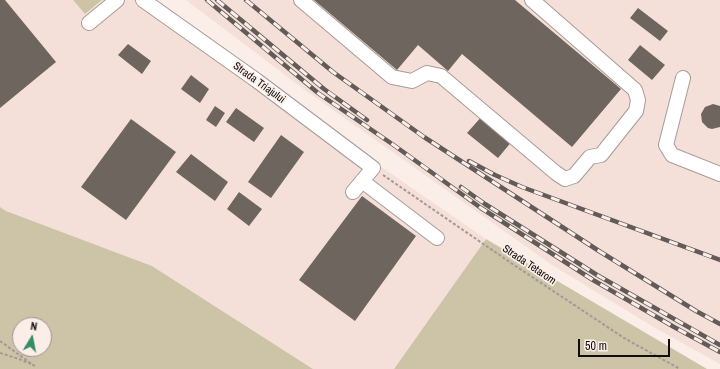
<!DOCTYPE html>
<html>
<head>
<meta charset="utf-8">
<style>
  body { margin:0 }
  #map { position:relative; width:720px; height:369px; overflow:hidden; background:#fbeee9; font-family:"Archivo Narrow",sans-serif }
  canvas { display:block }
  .north { position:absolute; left:12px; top:317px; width:40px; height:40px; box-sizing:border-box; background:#fbeee9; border:1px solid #9d9490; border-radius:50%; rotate:10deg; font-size:11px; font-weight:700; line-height:16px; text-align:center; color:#110d0b }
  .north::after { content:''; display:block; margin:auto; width:14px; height:18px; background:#358d62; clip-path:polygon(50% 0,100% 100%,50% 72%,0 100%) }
  .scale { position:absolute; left:578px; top:339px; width:92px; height:18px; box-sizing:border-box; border:2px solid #110d0b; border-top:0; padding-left:5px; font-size:12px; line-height:14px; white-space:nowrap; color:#110d0b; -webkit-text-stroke:3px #fbeee9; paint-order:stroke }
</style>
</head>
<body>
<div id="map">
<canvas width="720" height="369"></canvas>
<div class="north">N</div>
<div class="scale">50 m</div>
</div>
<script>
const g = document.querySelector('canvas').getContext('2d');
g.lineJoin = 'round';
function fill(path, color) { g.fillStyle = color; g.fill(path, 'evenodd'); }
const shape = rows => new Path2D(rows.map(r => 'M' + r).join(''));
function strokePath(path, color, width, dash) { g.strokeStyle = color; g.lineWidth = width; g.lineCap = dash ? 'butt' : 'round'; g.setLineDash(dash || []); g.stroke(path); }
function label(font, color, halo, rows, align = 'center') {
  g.font = font + ' "Archivo Narrow",sans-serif'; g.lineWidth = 3.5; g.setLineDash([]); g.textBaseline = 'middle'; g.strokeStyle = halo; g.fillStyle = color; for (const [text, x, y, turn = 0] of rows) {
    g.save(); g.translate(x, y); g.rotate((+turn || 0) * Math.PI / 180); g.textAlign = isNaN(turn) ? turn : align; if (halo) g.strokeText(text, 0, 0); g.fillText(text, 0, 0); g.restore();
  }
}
fill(shape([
  [0,0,73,0,85,14,102,0,153,0,377,164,486,239,394,369,313,369,152,266,6,211,0,207],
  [186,0,720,0,720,364,655,328,552,265,302,88]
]), '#f4e0d8');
fill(shape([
  [73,0,102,0,85,14],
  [0,207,6,211,152,266,313,369,0,369],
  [20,325,44,325,44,349,20,349],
  [486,239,707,369,394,369]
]), '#cdc3a7');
fill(shape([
  [0,0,5,0,56,62,0,108],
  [314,0,515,0,621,89,572,147,462,54,448,71,418,45,397,70],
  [638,8,668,31,660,41,630,18],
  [128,44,151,61,142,74,118,55],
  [640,45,665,65,652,80,628,60],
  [191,75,209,89,200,103,181,89],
  [713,104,720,106,720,127,712,129,708,128,702,122,701,114,705,107],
  [215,106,225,113,216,127,206,120],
  [236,108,264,128,254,142,226,122],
  [483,115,513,140,498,158,467,133],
  [131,119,176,152,126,220,81,187],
  [281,135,304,152,271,198,248,182],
  [191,154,228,182,215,201,176,172],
  [239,192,262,209,249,226,227,209],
  [362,196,416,236,355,321,299,280]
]), '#6e665e');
const minor = shape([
  [143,0,256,80,373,168,353,192],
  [301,0,392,77,412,81,427,73,441,76,556,173,565,179,574,176,590,157,601,155,636,111,638,100,635,90,532,0],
  [89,23,117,0],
  [683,78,666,145,672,155,720,174],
  [362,181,437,238]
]);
strokePath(minor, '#a79b96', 16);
strokePath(shape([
  [383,175,514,265,624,338,680,369],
  [0,341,36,367],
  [0,353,19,359,31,364]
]), '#a39995', 2, [3, 2]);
strokePath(minor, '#fff', 14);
const rail = shape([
  [207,0,318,93,395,146,481,208,593,280,674,327,720,352],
  [217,0,324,89,367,120],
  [246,0,333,72,424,137,599,251,696,311,720,324],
  [469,161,495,175,522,187,720,260],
  [461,187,485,204,597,275,720,345]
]);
strokePath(rail, '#635b58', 4.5);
strokePath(rail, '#fbeee9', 3, [9]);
label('11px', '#110d0b', '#fbeee9', [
  ["Strada Triajului",259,83,36],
  ["Strada Tetarom",529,265,34]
]);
</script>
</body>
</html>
